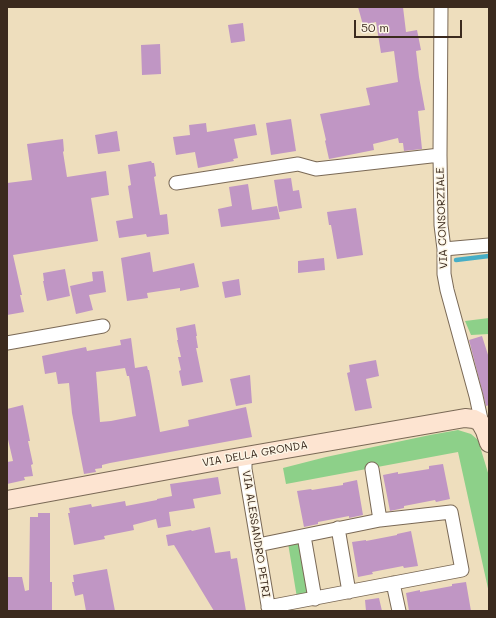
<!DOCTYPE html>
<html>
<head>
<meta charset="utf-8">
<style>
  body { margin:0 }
  #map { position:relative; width:496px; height:618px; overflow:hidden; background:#eedebd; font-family:Mali,sans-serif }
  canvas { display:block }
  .frame { position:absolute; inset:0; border:8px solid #3b2a1e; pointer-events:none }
  .scale { position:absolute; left:354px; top:20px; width:108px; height:18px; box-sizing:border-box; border:2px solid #3b2a1e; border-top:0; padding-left:5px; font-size:12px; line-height:14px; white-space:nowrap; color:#3b2a1e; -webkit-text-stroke:3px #fcf5e5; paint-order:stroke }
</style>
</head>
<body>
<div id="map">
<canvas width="496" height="618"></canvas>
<div class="frame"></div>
<div class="scale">50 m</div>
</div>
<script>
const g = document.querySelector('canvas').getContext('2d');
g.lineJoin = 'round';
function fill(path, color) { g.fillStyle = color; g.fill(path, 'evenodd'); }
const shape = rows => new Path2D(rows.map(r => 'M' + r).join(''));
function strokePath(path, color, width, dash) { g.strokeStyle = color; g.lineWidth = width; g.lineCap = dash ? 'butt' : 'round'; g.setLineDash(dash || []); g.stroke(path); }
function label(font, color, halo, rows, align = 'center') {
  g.font = font + ' Mali,sans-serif'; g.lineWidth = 3; g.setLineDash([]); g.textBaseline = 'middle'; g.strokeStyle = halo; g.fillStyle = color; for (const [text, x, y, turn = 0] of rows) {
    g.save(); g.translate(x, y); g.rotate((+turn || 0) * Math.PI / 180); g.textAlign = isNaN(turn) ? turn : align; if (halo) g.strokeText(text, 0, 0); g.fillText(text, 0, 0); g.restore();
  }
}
fill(shape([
  [489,318,489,334,471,335,465,321],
  [458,430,471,434,478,440,489,476,489,518,488,519,489,524,489,593,458,452,286,484,283,468,326,457,430,435],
  [303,540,311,596,297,598,288,543]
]), '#8dd089');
strokePath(shape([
  [456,260,489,256]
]), '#47aec6', 4.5);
fill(shape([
  [358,7,403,7,406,32,417,30,421,50,416,51,419,77,425,110,418,111,422,149,404,151,403,143,399,143,398,138,373,144,374,150,329,159,325,141,326,140,320,114,370,105,366,88,398,82,394,51,381,53,376,22,363,25],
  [243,23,245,41,231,43,228,25],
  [160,44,161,74,142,75,141,45],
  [291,119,296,151,271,155,266,123],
  [206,123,207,132,255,124,257,135,234,139,238,158,233,159,234,161,198,168,195,152,176,155,173,137,190,135,189,125],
  [117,131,120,151,98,154,95,135],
  [63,139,64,151,63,152,67,177,106,171,109,195,91,198,98,241,13,255,22,295,20,295,24,312,7,315,7,183,32,180,27,144],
  [151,161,152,163,154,163,156,176,154,177,160,215,167,214,169,234,147,237,146,234,119,238,116,221,133,218,128,186,131,185,128,165],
  [291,178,293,191,299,190,302,208,279,212,274,180],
  [248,184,252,210,277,206,280,219,221,227,218,209,232,206,229,187],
  [356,208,363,255,337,259,331,225,329,225,327,212],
  [150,252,153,272,194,263,199,287,180,291,180,288,147,293,148,298,127,301,121,258],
  [324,258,325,270,298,273,298,261],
  [65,269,70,296,47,301,43,281,44,281,43,273],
  [103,271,106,292,89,295,93,310,76,314,70,286,93,281,92,272],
  [239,279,241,295,225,298,222,282],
  [195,324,197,336,196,336,198,348,196,348,203,382,182,386,179,371,181,370,178,357,181,357,177,340,178,340,176,328],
  [482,336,489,358,489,405,486,406,469,340],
  [131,338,135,368,147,366,148,370,149,370,160,432,189,426,188,420,246,407,252,437,110,463,102,465,102,468,95,469,96,472,84,474,72,413,69,383,58,384,56,372,45,374,42,356,86,347,87,351,121,345,120,340],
  [125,368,127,376,129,376,136,416,111,421,100,422,96,372],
  [376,360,379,376,366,379,372,408,355,411,347,373,350,372,349,365],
  [250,375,252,403,236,406,230,379],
  [23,405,30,441,28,441,33,464,31,465,33,476,24,477,25,480,7,484,7,462,13,461,7,435,7,409],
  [443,464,450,499,436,502,435,500,404,506,404,508,390,511,383,475,398,472,398,474,429,469,429,466],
  [218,477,221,494,193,499,195,508,169,512,171,526,158,528,156,519,133,525,134,530,104,536,105,539,74,545,68,513,70,513,69,508,91,504,92,507,125,501,126,506,157,500,157,499,172,496,170,484],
  [357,480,363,515,349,518,349,516,318,522,318,524,304,527,297,491,311,489,312,490,343,485,343,483],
  [38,513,50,513,50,582,52,582,52,611,7,611,7,577,22,577,25,591,29,590,30,517,38,517],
  [210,527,215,553,230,551,231,559,237,558,246,611,214,611,174,545,168,546,166,535,191,530,192,531],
  [411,531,418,566,404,568,403,566,372,572,373,574,358,577,352,542,366,540,366,541,397,535,397,534],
  [107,569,115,611,86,611,83,594,75,596,72,582,74,582,73,575],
  [466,582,471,611,409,611,406,593,420,590,420,592,452,586,452,584],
  [379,598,382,611,366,611,365,600]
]), '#c096c4');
const street = shape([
  [441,7,440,155,441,225,444,249,444,274,447,290,476,396,482,424],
  [176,183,298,164,316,169,440,155],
  [444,249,489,245],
  [7,343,103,326],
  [245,456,245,469,269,611],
  [372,469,380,520],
  [338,528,349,592],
  [304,536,315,599],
  [258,545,380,520,451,512,462,570,268,607],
  [393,583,399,611]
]);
const secondary = shape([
  [7,500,223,460,465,418,474,419,480,422,485,431,489,443]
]);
strokePath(street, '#7a6956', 15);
strokePath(secondary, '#7a6956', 20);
strokePath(street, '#fff', 13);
strokePath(secondary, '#fde4d1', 18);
label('11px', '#3b2a1e', '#fcf5e5', [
  ["VIA CONSORZIALE",442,218,-92],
  ["VIA DELLA GRONDA",255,454,-10],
  ["VIA ALESSANDRO PETRI",256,534,81]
]);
</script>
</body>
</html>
